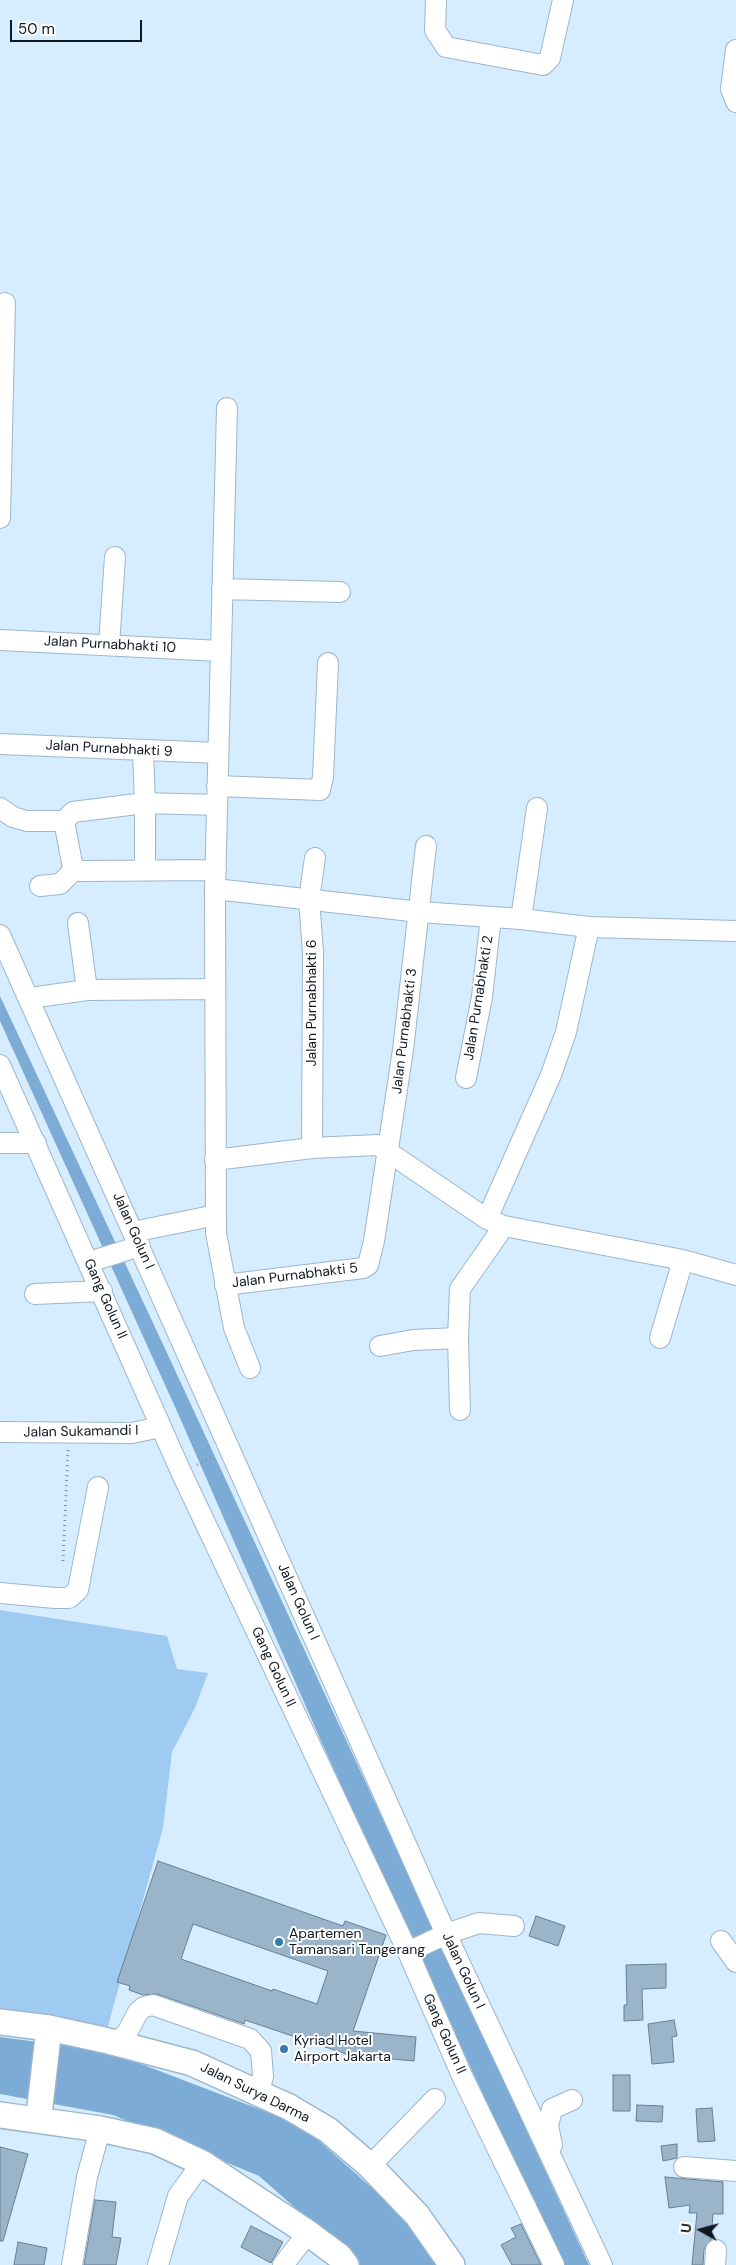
<!DOCTYPE html>
<html>
<head>
<meta charset="utf-8">
<style>
  body { margin:0 }
  #map { position:relative; width:736px; height:2265px; overflow:hidden; background:#d6ecff; font-family:"DM Sans",sans-serif }
  canvas { display:block }
  .north { position:absolute; left:676px; top:2205px; width:50px; height:50px; -webkit-text-stroke:4px #fff; paint-order:stroke; rotate:277deg; font-size:14px; font-weight:700; line-height:20px; text-align:center; color:#0f1820 }
  .north::after { content:''; display:block; margin:auto; width:18px; height:22px; background:#0f1820; clip-path:polygon(50% 0,100% 100%,50% 72%,0 100%) }
  .scale { position:absolute; left:10px; top:20px; width:132px; height:22px; box-sizing:border-box; border:2px solid #0f1820; border-top:0; padding-left:6px; font-size:15px; line-height:18px; white-space:nowrap; color:#0f1820; -webkit-text-stroke:4px #fff; paint-order:stroke }
</style>
</head>
<body>
<div id="map">
<canvas width="736" height="2265"></canvas>
<div class="north">U</div>
<div class="scale">50 m</div>
</div>
<script>
const g = document.querySelector('canvas').getContext('2d');
g.lineJoin = 'round';
function fill(path, color) { g.fillStyle = color; g.fill(path, 'evenodd'); }
const shape = rows => new Path2D(rows.map(r => 'M' + r).join(''));
function strokePath(path, color, width, dash) { g.strokeStyle = color; g.lineWidth = width; g.lineCap = dash ? 'butt' : 'round'; g.setLineDash(dash || []); g.stroke(path); }
function label(font, color, halo, rows, align = 'center') {
  g.font = font + ' "DM Sans",sans-serif'; g.lineWidth = 4; g.setLineDash([]); g.textBaseline = 'middle'; g.strokeStyle = halo; g.fillStyle = color; for (const [text, x, y, turn = 0] of rows) {
    g.save(); g.translate(x, y); g.rotate((+turn || 0) * Math.PI / 180); g.textAlign = isNaN(turn) ? turn : align; if (halo) g.strokeText(text, 0, 0); g.fillText(text, 0, 0); g.restore();
  }
}
fill(shape([
  [0,1610,167,1636,177,1669,208,1673,195,1708,172,1752,163,1828,104,2040,0,2026]
]), '#9fcbf2');
fill(shape([
  [0,996,168,1355,589,2265,562,2265,437,1995,321,1741,180,1418,0,1021],
  [0,2037,107,2051,301,2125,426,2236,443,2265,360,2265,259,2176,113,2115,0,2094]
]), '#7cacd5');
const building = shape([
  [158,1861,343,1926,345,1921,386,1935,353,2031,416,2037,414,2061,349,2055,245,2020,244,2024,157,1994,143,1995,129,1990,130,1986,117,1982,158,1861],
  [193,1924,328,1971,317,2004,273,1989,272,1991,181,1959,193,1924],
  [536,1916,565,1926,558,1946,529,1936,536,1916],
  [666,1964,666,1988,642,1989,643,2020,624,2021,624,2005,627,2005,626,1965,666,1964],
  [674,2020,677,2036,672,2037,674,2062,652,2064,648,2024,674,2020],
  [613,2075,630,2075,630,2111,613,2111,613,2075],
  [637,2105,663,2106,662,2122,636,2121,637,2105],
  [712,2108,715,2141,698,2142,696,2109,712,2108],
  [677,2144,677,2158,663,2161,661,2146,677,2144],
  [0,2147,28,2154,3,2241,0,2241,0,2147],
  [665,2177,723,2182,723,2214,713,2214,711,2240,704,2249,703,2265,692,2265,697,2213,689,2213,690,2205,669,2208,665,2177],
  [95,2200,116,2202,112,2237,121,2238,116,2265,84,2265,95,2200],
  [521,2224,541,2265,512,2265,501,2245,516,2237,511,2228,521,2224],
  [251,2226,283,2242,271,2263,241,2247,251,2226],
  [18,2242,47,2248,44,2265,14,2265,18,2242]
]);
fill(building, '#9ab4ca');
strokePath(building, '#677f94', 1);
const minor = shape([
  [436,0,435,30,446,47,543,65,550,58,563,0],
  [736,50,731,89,736,102],
  [227,408,215,889,216,1233,234,1328,250,1368],
  [0,518,5,303],
  [222,589,340,592],
  [0,640,221,651],
  [109,645,115,557],
  [0,744,218,753],
  [143,751,145,803,145,870],
  [217,786,320,790,323,777,328,663],
  [0,808,13,817,27,821,64,821,73,812,145,803,217,805],
  [64,821,72,863,75,869,81,871,216,870],
  [40,886,60,884,75,869],
  [215,889,420,912,521,919,589,927,736,931],
  [521,919,537,808],
  [78,923,87,990],
  [0,935,446,1934,602,2265],
  [30,998,87,990,215,989],
  [0,1065,182,1474,408,1952,463,2078,554,2265],
  [466,1078,482,997,491,917],
  [0,1143,36,1143],
  [312,1148,313,952,309,899,315,858],
  [215,1160,312,1148,378,1145,487,1219,504,1226,683,1260,736,1275],
  [487,1219,551,1075,566,1032,589,927],
  [133,1232,216,1215],
  [89,1262,140,1246],
  [225,1285,363,1268,368,1265,374,1241,403,1050,426,846],
  [35,1294,102,1291],
  [660,1338,683,1260],
  [380,1346,413,1340,458,1338],
  [460,1410,458,1338,460,1289,504,1226],
  [0,1432,132,1433,161,1427],
  [0,1593,55,1598,69,1598,78,1590,98,1487],
  [721,1941,736,1962],
  [408,1952,446,1934,479,1923,514,1926],
  [116,2042,127,2033,138,2012,144,2007,153,2005,250,2039,261,2051,263,2076,259,2093],
  [552,2145,548,2126,552,2109,572,2100],
  [370,2166,435,2099],
  [684,2167,736,2171],
  [72,2265,87,2177,100,2129],
  [158,2265,178,2196,202,2163],
  [283,2265,308,2233],
  [715,2265,716,2250]
]);
const major = shape([
  [0,2022,49,2028,104,2040,192,2063,289,2107,328,2130,370,2166,417,2215,452,2265],
  [40,2106,49,2028],
  [0,2115,100,2129,155,2141,202,2163,308,2233,339,2256,346,2265]
]);
strokePath(minor, '#9cb6cc', 22);
strokePath(major, '#9cb6cc', 28);
strokePath(shape([
  [197,1465,213,1456],
  [63,1561,68,1450]
]), '#80909f', 3, [1, 4]);
strokePath(minor, '#fff', 20);
strokePath(major, '#fff', 25);
for (const [x, y, r, color] of [
  [279,1942,5,"#367bb0"],
  [284,2049,5,"#367bb0"]
]) { const dot = new Path2D(); dot.arc(x, y, r, 0, 2 * Math.PI); g.fillStyle = color; g.fill(dot); strokePath(dot, '#fff', 2); }
label('14px', '#0f1820', '#fff', [
  ["Jalan Purnabhakti 10",110,645,3],
  ["Jalan Purnabhakti 9",109,749,3],
  ["Jalan Purnabhakti 2",479,998,-81],
  ["Jalan Purnabhakti 6",312,1003,-90],
  ["Jalan Purnabhakti 3",405,1031,-83],
  ["Jalan Golun I",133,1231,66],
  ["Jalan Purnabhakti 5",295,1276,-7],
  ["Gang Golun II",105,1299,66],
  ["Jalan Sukamandi I",81,1432,-1],
  ["Jalan Golun I",298,1602,66],
  ["Gang Golun II",273,1667,65],
  ["Jalan Golun I",463,1971,65],
  ["Gang Golun II",444,2034,66],
  ["Jalan Surya Darma",255,2093,26]
]);
label('14px', '#0f1820', '#fff', [
  ["Apartemen",289,1934],
  ["Tamansari Tangerang",289,1950],
  ["Kyriad Hotel",294,2041],
  ["Airport Jakarta",294,2057]
], 'left');
</script>
</body>
</html>
